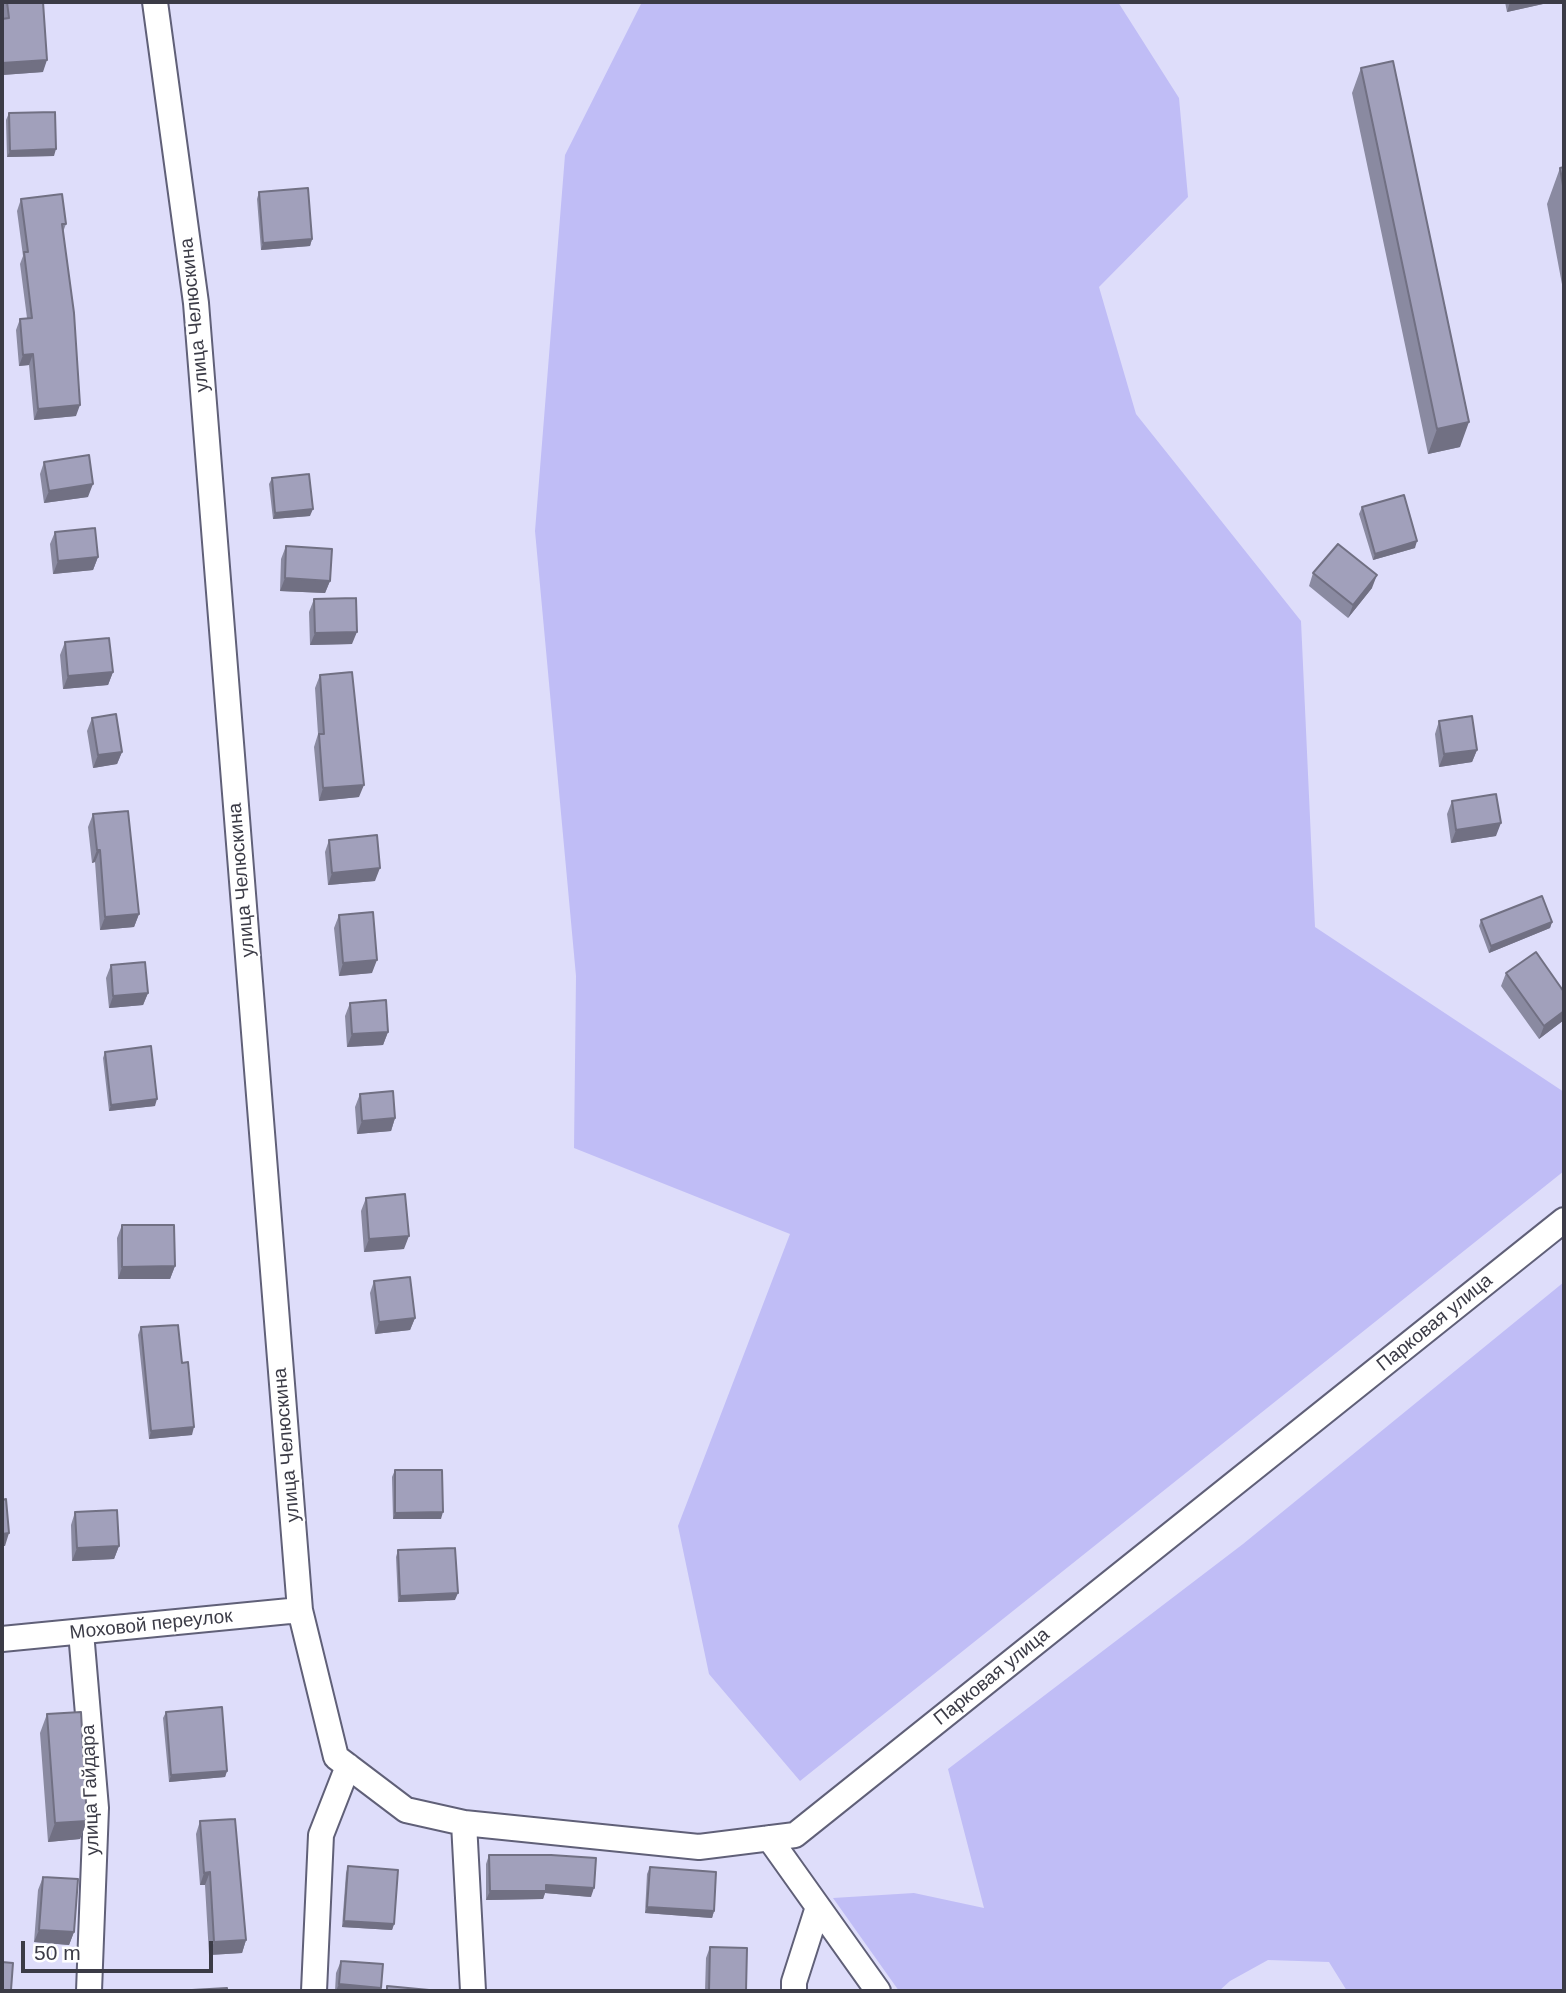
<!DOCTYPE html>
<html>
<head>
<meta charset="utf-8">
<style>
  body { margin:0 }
  #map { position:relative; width:1566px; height:1993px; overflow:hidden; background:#deddfa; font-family:Helvetica,sans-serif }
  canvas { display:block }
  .frame { position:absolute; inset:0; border:4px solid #3b3b46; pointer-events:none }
  .scale { position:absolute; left:21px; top:1941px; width:192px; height:32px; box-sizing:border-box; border:4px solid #3b3b46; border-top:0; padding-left:9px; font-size:21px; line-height:24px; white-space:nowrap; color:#3b3b46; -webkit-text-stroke:5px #fff; paint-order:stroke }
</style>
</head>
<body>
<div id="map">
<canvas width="1566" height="1993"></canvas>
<div class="frame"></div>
<div class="scale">50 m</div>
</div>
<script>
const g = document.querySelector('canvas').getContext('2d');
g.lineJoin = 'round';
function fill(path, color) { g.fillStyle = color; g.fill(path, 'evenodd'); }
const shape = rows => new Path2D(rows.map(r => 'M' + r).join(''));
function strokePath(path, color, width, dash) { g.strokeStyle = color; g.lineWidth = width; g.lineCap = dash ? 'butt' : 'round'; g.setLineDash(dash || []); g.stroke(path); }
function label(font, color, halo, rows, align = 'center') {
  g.font = font + ' Helvetica,sans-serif'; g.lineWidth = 5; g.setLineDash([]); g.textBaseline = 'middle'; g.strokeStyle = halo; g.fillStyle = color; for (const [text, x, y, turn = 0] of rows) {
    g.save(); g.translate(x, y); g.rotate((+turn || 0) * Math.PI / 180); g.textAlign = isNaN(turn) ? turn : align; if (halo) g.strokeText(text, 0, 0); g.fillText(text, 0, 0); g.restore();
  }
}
fill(shape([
  [642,2,1118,2,1179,98,1188,197,1099,287,1136,414,1301,621,1315,927,1564,1092,1564,1171,800,1781,709,1674,678,1526,790,1234,574,1148,576,976,535,531,565,155],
  [1564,1282,1564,1991,1347,1991,1329,1962,1268,1960,1230,1981,1219,1991,899,1991,833,1898,914,1893,984,1908,948,1769,1243,1544]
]), '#c0bdf6');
const minor = shape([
  [155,2,196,303,300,1610,336,1757,406,1810,464,1823,699,1847,795,1835,1564,1220],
  [81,1632,96,1808,89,1991],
  [2,1639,300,1610],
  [464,1823,473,1991],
  [769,1838,878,1991],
  [314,1991,321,1835,348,1766],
  [794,1991,794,1982,818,1907]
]);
strokePath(minor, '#606078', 28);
strokePath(minor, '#fff', 24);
fill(shape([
  [2,2,43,2,43,72,2,75,2,19,3,19],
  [1505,2,1552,2,1507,12],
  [1361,68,1460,447,1428,454,1352,93],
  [9,113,54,156,7,157,6,120],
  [1564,167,1564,295,1547,204,1560,168],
  [259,192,312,239,310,246,261,250,257,199],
  [21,199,66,224,63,232,76,416,34,420,29,365,19,366,16,330,20,319,27,318,20,264,23,256,17,211],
  [44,462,88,497,44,503,40,474],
  [272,478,310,516,273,519,269,484],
  [1362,507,1415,548,1373,560,1359,514],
  [55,532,98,557,93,570,53,574,50,544],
  [286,546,330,581,325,593,280,591,281,559],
  [1313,573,1372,588,1348,618,1309,586],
  [314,599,352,644,310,645,309,612],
  [65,642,113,672,108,685,63,689,60,655],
  [320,675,359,797,319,801,314,747,318,734,315,688],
  [92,718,122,752,117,764,93,768,87,731],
  [1439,721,1477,750,1472,762,1439,767,1435,734],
  [1452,801,1496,836,1451,843,1447,814],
  [93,814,139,914,134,927,100,930,95,862,92,863,88,827],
  [329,840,375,881,328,885,325,852],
  [339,915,372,973,339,976,334,928],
  [1481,920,1552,922,1550,928,1489,953,1479,926],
  [111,965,148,993,143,1005,109,1008,106,978],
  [1506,973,1564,992,1564,1020,1539,1039,1501,986],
  [350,1003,388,1032,383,1045,347,1047,345,1016],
  [105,1052,155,1106,109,1111,103,1058],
  [360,1094,395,1118,391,1131,357,1134,355,1107],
  [366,1198,404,1249,364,1252,361,1211],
  [122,1225,175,1266,170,1279,118,1279,117,1238],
  [374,1281,415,1318,410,1330,375,1334,370,1293],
  [141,1327,182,1363,192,1435,149,1439,138,1335],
  [395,1470,441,1519,393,1519,392,1477],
  [75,1512,119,1546,114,1559,72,1561,71,1525],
  [398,1550,455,1600,398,1602,396,1557],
  [166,1712,227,1771,225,1777,169,1782,163,1718],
  [47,1714,87,1821,80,1839,48,1842,40,1733],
  [200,1821,246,1940,242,1953,209,1955,205,1885,200,1885,196,1834],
  [489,1855,591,1897,545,1893,543,1899,486,1900,486,1864],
  [348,1866,394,1924,392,1930,342,1927,346,1873],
  [650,1867,714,1911,712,1918,645,1913,647,1874],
  [43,1877,74,1932,69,1945,34,1942,38,1890],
  [710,1947,746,1991,705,1991,706,1958],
  [341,1961,379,1991,335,1991,336,1973]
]), '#8a8aa1');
fill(shape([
  [1510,2,1552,2,1507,12],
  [47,60,43,72,2,75,2,63],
  [56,149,54,156,7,157,10,151],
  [312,239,310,246,261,250,263,243],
  [33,354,29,365,19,366,23,355],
  [80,405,76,416,34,420,38,409],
  [1469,422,1460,447,1428,454,1437,429],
  [93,484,88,497,44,503,49,491],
  [313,509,310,516,273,519,275,513],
  [1417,541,1415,548,1373,560,1375,554],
  [98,557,93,570,53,574,58,561],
  [1377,575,1372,588,1348,618,1353,605],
  [285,578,330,581,325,593,280,591],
  [357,632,352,644,310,645,315,633],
  [113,672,108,685,63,689,68,676],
  [1477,750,1472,762,1439,767,1444,754],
  [122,752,117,764,93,768,98,755],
  [364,785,359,797,319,801,323,788],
  [1501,823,1496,836,1451,843,1456,830],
  [97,850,100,850,95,862,92,863],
  [380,868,375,881,328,885,332,873],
  [139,914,134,927,100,930,105,917],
  [1552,922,1550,928,1489,953,1491,946],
  [377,960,372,973,339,976,343,963],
  [148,993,143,1005,109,1008,113,996],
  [1564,1011,1564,1020,1539,1039,1544,1026],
  [388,1032,383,1045,347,1047,352,1034],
  [157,1099,155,1106,109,1111,111,1105],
  [395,1118,391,1131,357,1134,362,1121],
  [409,1236,404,1249,364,1252,369,1239],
  [175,1266,170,1279,118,1279,122,1267],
  [415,1318,410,1330,375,1334,379,1322],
  [194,1427,192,1435,149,1439,151,1431],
  [443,1512,441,1519,393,1519,395,1513],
  [9,1533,5,1546,2,1546,2,1534],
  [119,1546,114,1559,72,1561,77,1548],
  [458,1593,455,1600,398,1602,400,1596],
  [227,1771,225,1777,169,1782,171,1775],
  [87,1821,80,1839,48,1842,55,1823],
  [210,1872,205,1885,200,1885,204,1873],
  [546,1885,594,1888,591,1897,545,1893,543,1899,486,1900,490,1891],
  [647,1907,714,1911,712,1918,645,1913],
  [344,1921,394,1924,392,1930,342,1927],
  [39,1930,74,1932,69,1945,34,1942],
  [246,1940,242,1953,209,1955,214,1942],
  [339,1984,381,1988,379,1991,336,1991]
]), '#717083');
const building = shape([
  [7,2,43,2,47,60,2,63,2,19,9,18,7,2],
  [1393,61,1469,422,1437,429,1361,68,1393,61],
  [55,112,56,149,10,151,9,113,55,112],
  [1564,167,1564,191,1560,168,1564,167],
  [308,188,312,239,263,243,259,192,308,188],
  [62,194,66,224,62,224,74,313,80,405,38,409,33,354,23,355,20,319,32,318,24,252,28,252,21,199,62,194],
  [89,455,93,484,49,491,44,462,89,455],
  [309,474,313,509,275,513,272,478,309,474],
  [1404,495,1417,541,1375,554,1362,507,1404,495],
  [95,528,98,557,58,561,55,532,95,528],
  [1338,544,1377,575,1353,605,1313,573,1338,544],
  [286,546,332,549,330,581,285,578,286,546],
  [356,598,357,632,315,633,314,599,356,598],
  [109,638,113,672,68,676,65,642,109,638],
  [352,672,364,785,323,788,319,734,324,734,320,675,352,672],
  [116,714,122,752,98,755,92,718,116,714],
  [1472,716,1477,750,1444,754,1439,721,1472,716],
  [1496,794,1501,823,1456,830,1452,801,1496,794],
  [128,811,139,914,105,917,100,850,97,850,93,814,128,811],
  [377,835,380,868,332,873,329,840,377,835],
  [1542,896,1552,922,1491,946,1481,920,1542,896],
  [373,912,377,960,343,963,339,915,373,912],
  [1536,952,1564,992,1564,1011,1544,1026,1506,973,1536,952],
  [145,962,148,993,113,996,111,965,145,962],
  [386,1000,388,1032,352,1034,350,1003,386,1000],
  [151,1046,157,1099,111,1105,105,1052,151,1046],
  [393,1091,395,1118,362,1121,360,1094,393,1091],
  [405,1194,409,1236,369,1239,366,1198,405,1194],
  [122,1225,174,1225,175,1266,122,1267,122,1225],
  [410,1277,415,1318,379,1322,374,1281,410,1277],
  [178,1325,182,1363,188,1362,194,1427,151,1431,141,1327,178,1325],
  [395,1470,442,1470,443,1512,395,1513,395,1470],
  [6,1499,9,1533,2,1534,2,1500,6,1499],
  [117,1510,119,1546,77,1548,75,1512,117,1510],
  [455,1548,458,1593,400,1596,398,1550,455,1548],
  [222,1707,227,1771,171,1775,166,1712,222,1707],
  [81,1712,87,1821,55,1823,47,1714,81,1712],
  [235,1819,246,1940,214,1942,210,1872,204,1873,200,1821,235,1819],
  [489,1855,551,1855,596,1858,594,1888,546,1885,546,1891,490,1891,489,1855],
  [348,1866,398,1870,394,1924,344,1921,348,1866],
  [650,1867,716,1872,714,1911,647,1907,650,1867],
  [43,1877,78,1879,74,1932,39,1930,43,1877],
  [710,1947,747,1948,746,1991,709,1991,710,1947],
  [341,1961,383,1964,381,1988,339,1984,341,1961],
  [2,1962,13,1963,11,1990,2,1990,2,1962],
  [387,1986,429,1990,429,1991,387,1991,387,1986],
  [227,1988,227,1991,193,1991,192,1990,227,1988]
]);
fill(building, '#a1a0bb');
strokePath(building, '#717083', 2);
label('19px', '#3b3b46', '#fff', [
  ["улица Челюскина",195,315,-96],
  ["улица Челюскина",242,880,-95],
  ["Парковая улица",1435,1323,-39],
  ["улица Челюскина",287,1445,-95],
  ["Моховой переулок",151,1625,-6],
  ["Парковая улица",992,1677,-39],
  ["улица Гайдара",91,1790,-92]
]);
</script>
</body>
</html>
